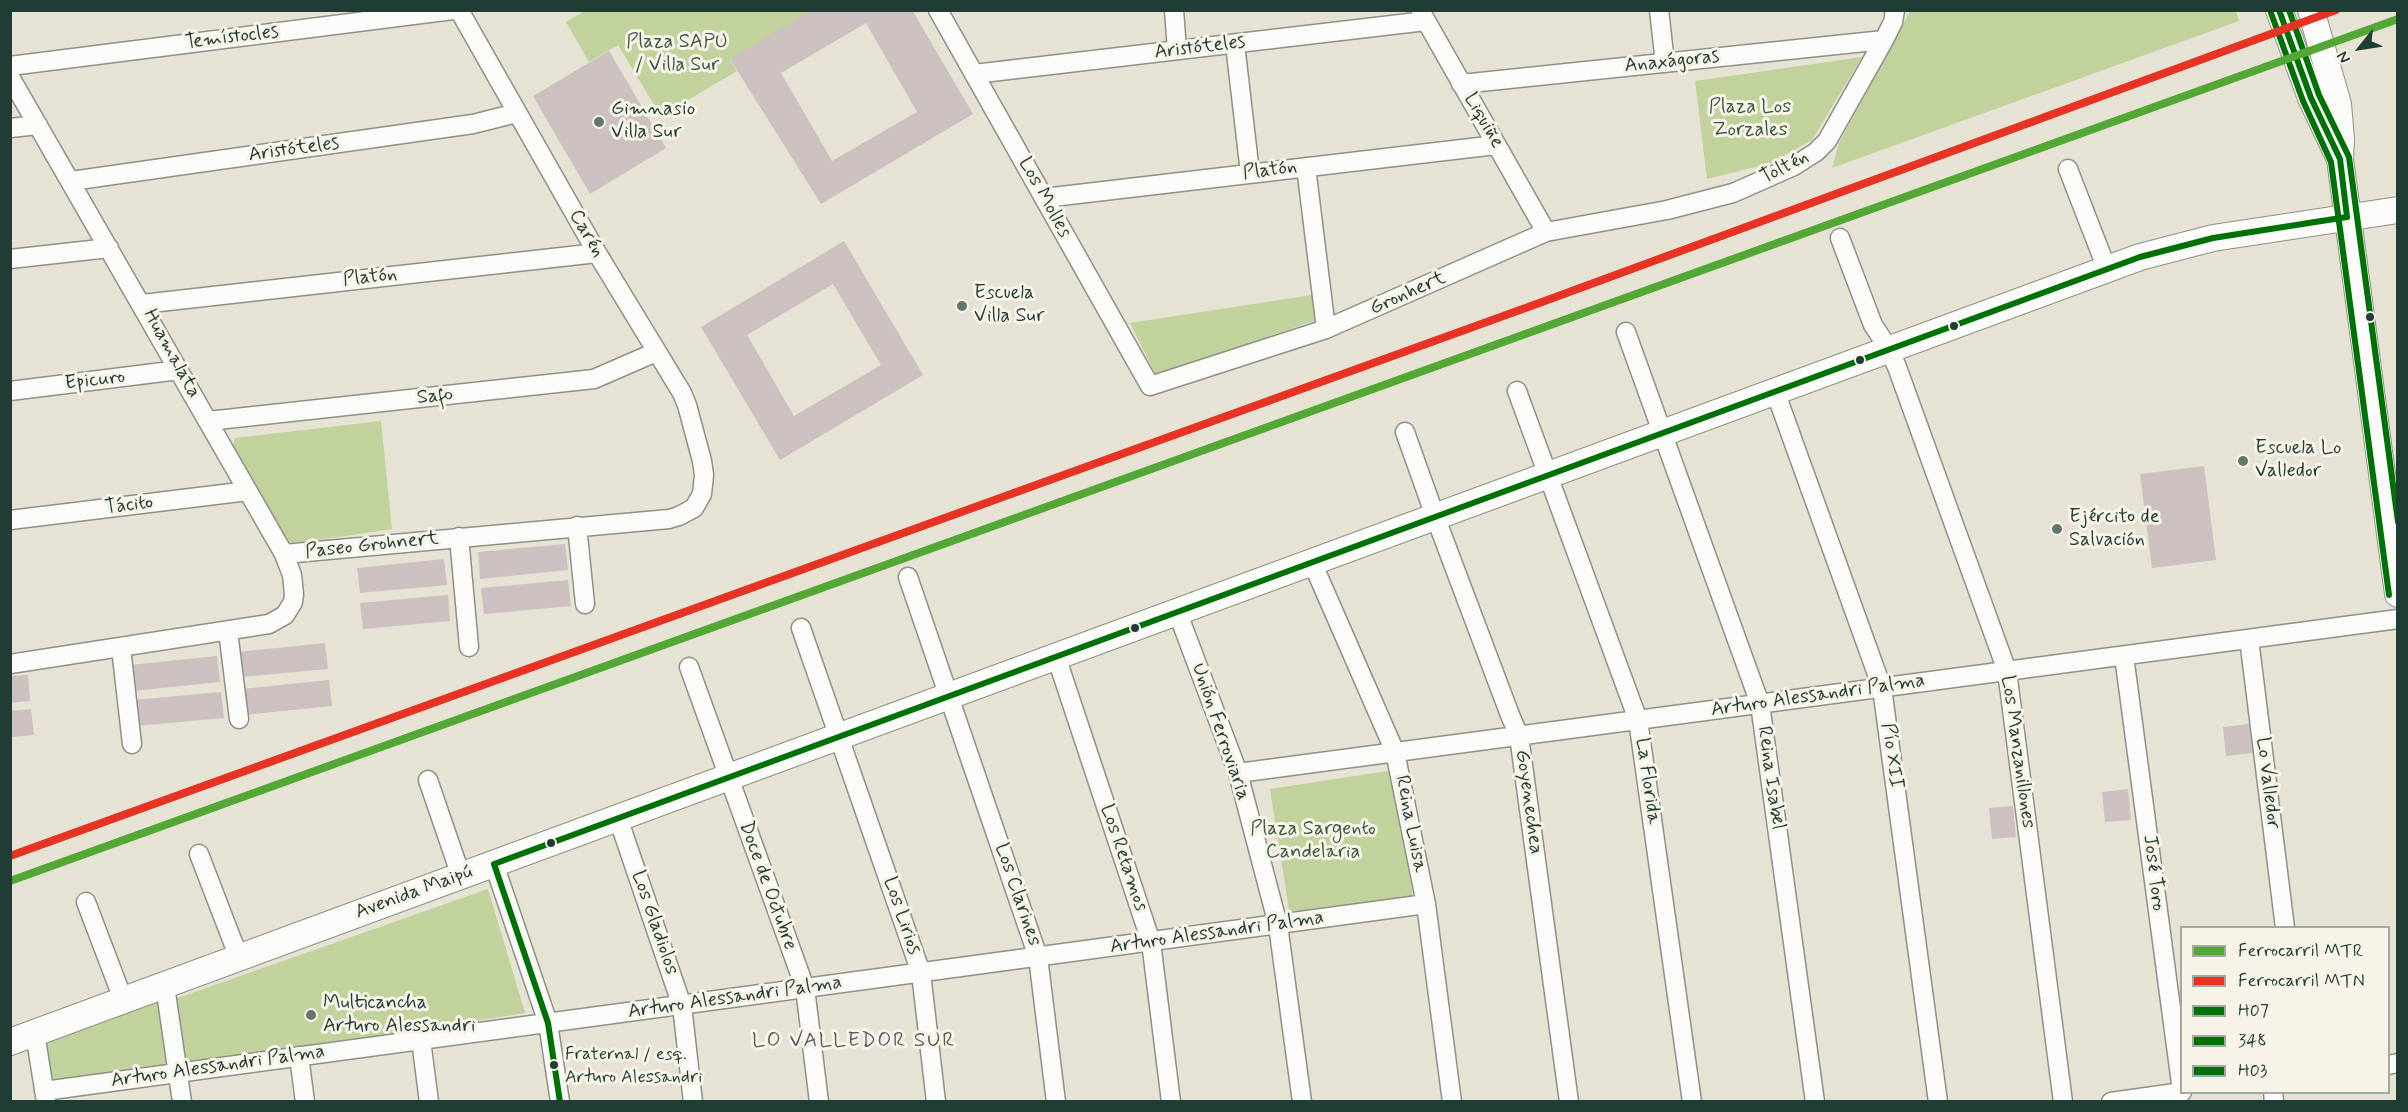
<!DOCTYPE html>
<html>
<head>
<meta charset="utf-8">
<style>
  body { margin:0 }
  #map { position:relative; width:2408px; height:1112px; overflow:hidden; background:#e6e2d4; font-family:Mynerve,sans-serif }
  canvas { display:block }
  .frame { position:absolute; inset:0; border:12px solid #1f3d34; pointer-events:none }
  .legend { position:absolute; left:2180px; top:926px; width:210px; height:168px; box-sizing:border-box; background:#f7f3e8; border:2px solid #a1aaa0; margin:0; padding:8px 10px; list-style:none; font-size:18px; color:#1f3d34 }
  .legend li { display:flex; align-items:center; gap:12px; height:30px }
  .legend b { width:30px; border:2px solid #a1aaa0 }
  .north { position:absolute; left:2330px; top:18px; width:60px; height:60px; -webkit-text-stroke:4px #f7f3e8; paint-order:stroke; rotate:240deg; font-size:16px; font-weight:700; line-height:24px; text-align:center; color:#1f3d34 }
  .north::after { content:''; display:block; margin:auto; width:21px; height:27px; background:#1f3d34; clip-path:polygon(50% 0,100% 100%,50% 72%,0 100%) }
</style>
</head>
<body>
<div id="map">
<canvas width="2408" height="1112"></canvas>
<div class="frame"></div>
<ul class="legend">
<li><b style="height:8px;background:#53a835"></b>Ferrocarril MTR</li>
<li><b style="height:8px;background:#e63323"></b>Ferrocarril MTN</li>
<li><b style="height:8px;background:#007106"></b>H07</li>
<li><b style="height:8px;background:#007106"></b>348</li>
<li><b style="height:8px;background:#007106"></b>H03</li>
</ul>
<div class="north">N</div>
</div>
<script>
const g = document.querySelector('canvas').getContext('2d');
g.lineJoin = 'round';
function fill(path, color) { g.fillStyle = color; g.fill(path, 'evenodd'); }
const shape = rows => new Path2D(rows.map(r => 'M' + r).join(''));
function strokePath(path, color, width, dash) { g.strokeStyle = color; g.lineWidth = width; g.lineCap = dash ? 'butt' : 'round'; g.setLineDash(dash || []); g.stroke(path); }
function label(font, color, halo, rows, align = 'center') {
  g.font = font + ' Mynerve,sans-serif'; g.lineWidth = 6; g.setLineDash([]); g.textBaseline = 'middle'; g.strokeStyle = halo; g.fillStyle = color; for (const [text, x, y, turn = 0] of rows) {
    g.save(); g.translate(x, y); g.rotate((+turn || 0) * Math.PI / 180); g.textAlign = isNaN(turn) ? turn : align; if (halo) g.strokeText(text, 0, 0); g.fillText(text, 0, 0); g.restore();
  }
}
fill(shape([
  [586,10,812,11,730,60,737,71,661,116,618,45,589,62,566,22],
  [1910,11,2236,11,2239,21,1832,168,1839,143],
  [1862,57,1812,140,1771,163,1707,179,1695,81],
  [1312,295,1316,320,1156,375,1130,323],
  [381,421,392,529,293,544,285,538,232,447,235,438],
  [1394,770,1413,897,1290,916,1270,789],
  [488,889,525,1013,187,1067,172,1000],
  [162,1000,169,1066,50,1085,45,1042]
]), '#c1d29c');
fill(shape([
  [812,10,912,10,973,114,821,204,730,59],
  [866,23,917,112,832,161,781,73],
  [609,51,666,148,590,194,533,96],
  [844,241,923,375,780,460,701,327],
  [833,284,881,365,794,416,747,335],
  [2204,466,2216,560,2152,568,2140,474],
  [565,544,568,570,480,579,478,552],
  [444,559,447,585,360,593,357,568],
  [568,580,571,606,484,614,481,588],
  [448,595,450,621,363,629,360,603],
  [325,643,328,669,240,677,238,652],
  [217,656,220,682,133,691,130,665],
  [28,675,30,701,10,703,10,676],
  [329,680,332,706,244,715,242,689],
  [221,692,224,718,136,726,134,700],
  [31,709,34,735,10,737,10,711],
  [2249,724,2253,753,2226,756,2223,727],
  [2128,789,2131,820,2105,822,2102,792],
  [2013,806,2016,837,1992,839,1989,808]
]), '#ccc0c0');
const street = shape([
  [938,10,1150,386,1326,329,1546,232,1667,210,1733,193,1794,166,1816,152,1827,141,1884,40,1893,22,1895,10],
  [1174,10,1177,50],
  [1659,10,1665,63],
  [1421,12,1546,232],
  [1235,44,1250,173],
  [10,66,453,10],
  [974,74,1426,21],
  [10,77,284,554,292,575,294,594,293,602,285,615,269,624,10,664],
  [1461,84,1884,40],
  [10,128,38,125],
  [1306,167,1326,329],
  [2068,169,2103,259],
  [71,181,473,124,517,113],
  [1044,198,1496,145],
  [1840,238,1873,325,1889,349,1897,367,2007,671,2063,1102],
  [10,259,109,248],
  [142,304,597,253],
  [1626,332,1760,704,1815,1102],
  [10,391,179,370],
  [1517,391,1638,720,1692,1102],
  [1775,391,1882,688,1938,1102],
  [208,421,594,379,656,352],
  [1405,432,1435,516,1510,715,1519,736,1569,1102],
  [10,520,248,491],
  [577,526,585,604],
  [459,537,469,647],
  [284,554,669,519,679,516,694,508,702,494,704,475,702,461,687,405,682,393,597,253,459,10],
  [1312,562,1395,752,1426,904,1452,1102],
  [908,577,1038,957,1056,1102],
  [1177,611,1238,773,1278,925,1302,1102],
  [801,628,921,973,936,1102],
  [228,631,239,719],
  [2249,639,2285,928],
  [121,648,132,744],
  [1056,656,1151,942,1171,1102],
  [2124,656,2182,1091],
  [689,667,805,988,819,1102],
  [1238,773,2398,619],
  [428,780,461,876],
  [618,818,682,1006,693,1102],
  [199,854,239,958],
  [494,864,548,1023,560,1102],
  [86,902,124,1002],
  [165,986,182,1102],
  [35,1033,46,1102],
  [421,1040,429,1102],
  [299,1056,305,1102],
  [2388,1065,2398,1063],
  [44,1091,1426,904],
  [2273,1092,2274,1102],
  [2111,1102,2182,1092]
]);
const secondary = shape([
  [2279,10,2311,98,2338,155],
  [2311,10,2338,104,2341,139,2340,159,2398,594],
  [10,1042,2140,257,2213,238,2398,210]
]);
strokePath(street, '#8e9188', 21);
strokePath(secondary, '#8e9188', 28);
strokePath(street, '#fbfbf9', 18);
strokePath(secondary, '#fbfbf9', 26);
strokePath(shape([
  [2279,10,2311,98,2340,159,2347,217],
  [494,864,2140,257,2213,238,2347,217],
  [494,864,548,1023,560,1102]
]), '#007106', 6);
strokePath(shape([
  [2271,13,2303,101,2331,162,2389,595]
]), '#007106', 6);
strokePath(shape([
  [2289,10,2319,95,2349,157,2398,522]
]), '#007106', 6);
strokePath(shape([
  [10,881,2398,19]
]), '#53a835', 8);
strokePath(shape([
  [10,856,1542,302,2336,10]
]), '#e63323', 8);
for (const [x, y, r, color] of [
  [599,122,6,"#65776c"],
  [962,306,6,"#65776c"],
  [2370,317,5,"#1f3d34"],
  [1954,326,5,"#1f3d34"],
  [1860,360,5,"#1f3d34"],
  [2243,461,6,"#65776c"],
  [2057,529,6,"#65776c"],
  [1135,628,5,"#1f3d34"],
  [551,843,5,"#1f3d34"],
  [311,1015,6,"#65776c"],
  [554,1065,5,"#1f3d34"]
]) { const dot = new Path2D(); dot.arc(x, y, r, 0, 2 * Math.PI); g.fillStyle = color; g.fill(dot); strokePath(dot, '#f7f3e8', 2); }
label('18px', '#1f3d34', '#f7f3e8', [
  ["Fraternal / esq.",565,1055],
  ["Arturo Alessandri",565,1078]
], 'left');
label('20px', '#1f3d34', '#f7f3e8', [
  ["Temístocles",232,38,-7],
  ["Aristóteles",1200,48,-7],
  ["Anaxágoras",1672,62,-6],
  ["Liquiñe",1483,121,60],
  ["Aristóteles",294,150,-8],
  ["Toltén",1785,168,-27],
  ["Platón",1270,171,-7],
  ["Los Molles",1044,198,61],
  ["Carén",586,234,60],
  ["Platón",370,278,-6],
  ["Gronhert",1408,294,-24],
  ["Huamalata",171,354,61],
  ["Epicuro",95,381,-7],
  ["Safo",435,397,-6],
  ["Tácito",129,506,-7],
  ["Paseo Grohnert",372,546,-6],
  ["Arturo Alessandri Palma",1818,696,-8],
  ["Unión Ferroviaria",1220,732,71],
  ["Los Manzanillones",2017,752,82],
  ["Pío XII",1891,756,82],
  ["Reina Isabel",1770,778,82],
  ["La Florida",1647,781,82],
  ["Lo Valledor",2267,783,83],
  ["Goyenechea",1528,802,82],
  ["Reina Luisa",1410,824,79],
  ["Los Retamos",1123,858,71],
  ["José Toro",2153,873,83],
  ["Doce de Octubre",767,886,70],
  ["Avenida Maipú",414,893,-20],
  ["Los Clarines",1017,895,71],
  ["Los Lirios",901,916,71],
  ["Los Gladiolos",654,923,71],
  ["Arturo Alessandri Palma",1217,933,-8],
  ["Arturo Alessandri Palma",735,998,-8],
  ["Arturo Alessandri Palma",218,1067,-8]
]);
label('20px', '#395840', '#f7f3e8', [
  ["Plaza SAPU",677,43],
  ["/ Villa Sur",677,66],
  ["Plaza Los",1750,108],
  ["Zorzales",1750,131],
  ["Plaza Sargento",1313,830],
  ["Candelaria",1313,853]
]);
label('20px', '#1f3d34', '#f7f3e8', [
  ["Gimnasio",611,110],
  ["Villa Sur",611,133],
  ["Escuela",974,294],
  ["Villa Sur",974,317],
  ["Escuela Lo",2255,449],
  ["Valledor",2255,472],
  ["Ejército de",2069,518],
  ["Salvación",2069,541],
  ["Multicancha",323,1004],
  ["Arturo Alessandri",323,1027]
], 'left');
g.letterSpacing = '1.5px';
label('21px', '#595c60', '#f7f3e8', [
  ["LO VALLEDOR SUR",854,1042]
]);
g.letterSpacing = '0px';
</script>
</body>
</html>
